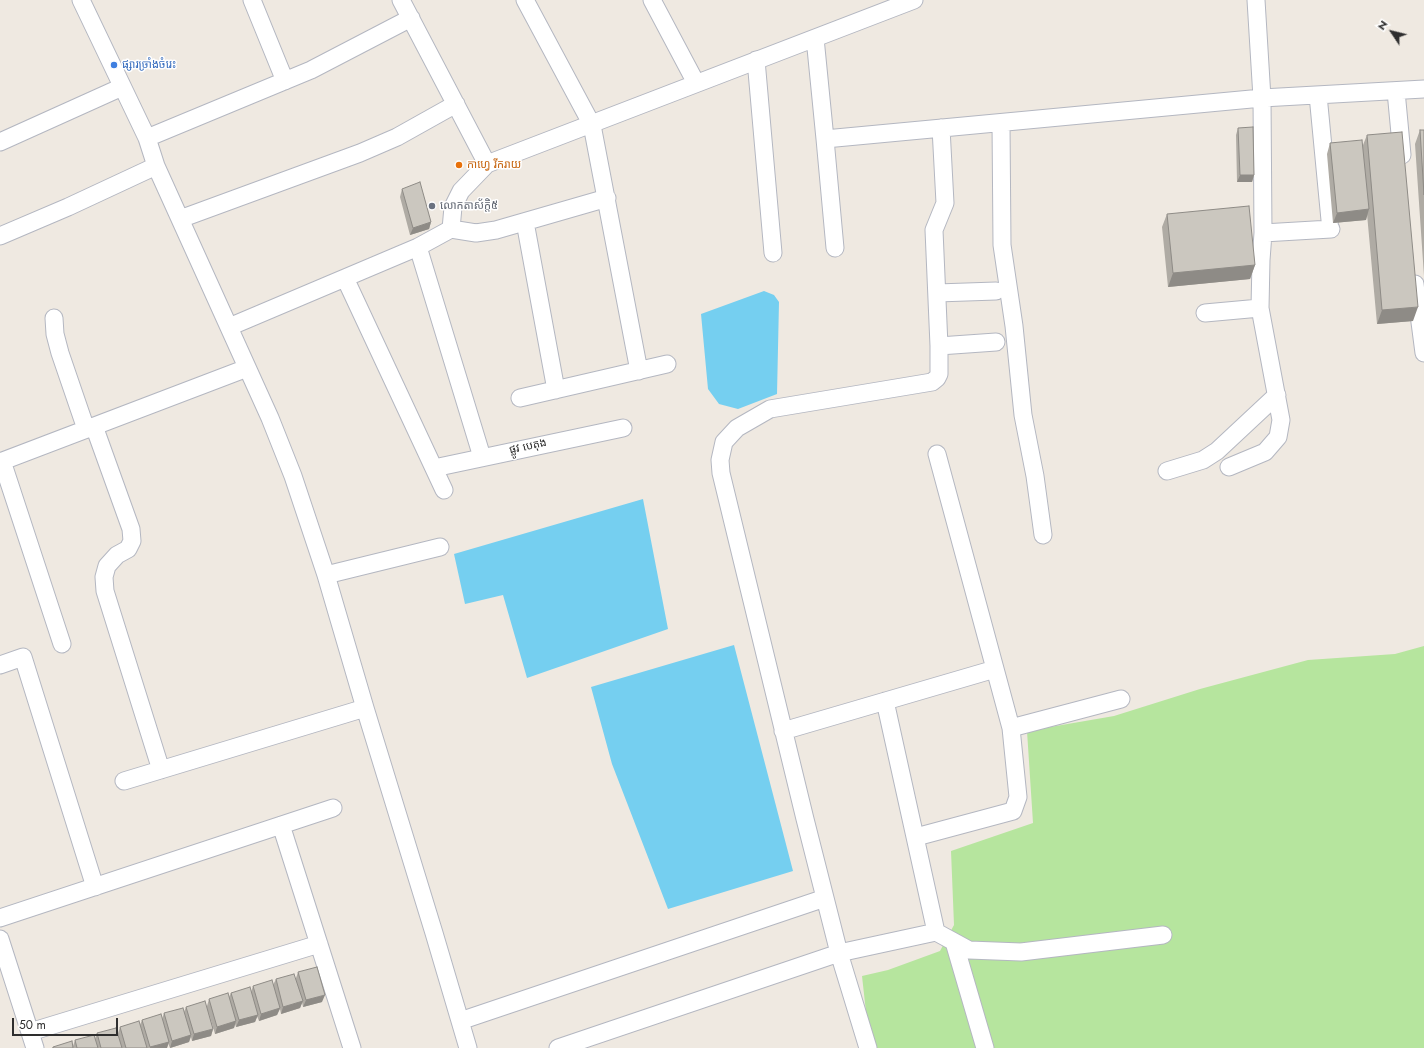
<!DOCTYPE html>
<html>
<head>
<meta charset="utf-8">
<style>
  body { margin:0 }
  #map { position:relative; width:1424px; height:1048px; overflow:hidden; background:#efe9e1; font-family:Jost,sans-serif }
  canvas { display:block }
  .north { position:absolute; left:1372px; top:12px; width:40px; height:40px; -webkit-text-stroke:3px #fff; paint-order:stroke; rotate:305deg; font-size:11px; font-weight:700; line-height:16px; text-align:center; color:#2e2e2e }
  .north::after { content:''; display:block; margin:auto; width:14px; height:18px; background:#2e2e2e; clip-path:polygon(50% 0,100% 100%,50% 72%,0 100%) }
  .scale { position:absolute; left:12px; top:1018px; width:106px; height:18px; box-sizing:border-box; border:2px solid #2e2e2e; border-top:0; padding-left:5px; font-size:12px; line-height:14px; white-space:nowrap; color:#2e2e2e; -webkit-text-stroke:3px #fff; paint-order:stroke }
</style>
</head>
<body>
<div id="map">
<canvas width="1424" height="1048"></canvas>
<div class="north">N</div>
<div class="scale">50 m</div>
</div>
<script>
const g = document.querySelector('canvas').getContext('2d');
g.lineJoin = 'round';
function fill(path, color) { g.fillStyle = color; g.fill(path, 'evenodd'); }
const shape = rows => new Path2D(rows.map(r => 'M' + r).join(''));
function strokePath(path, color, width, dash) { g.strokeStyle = color; g.lineWidth = width; g.lineCap = dash ? 'butt' : 'round'; g.setLineDash(dash || []); g.stroke(path); }
function label(font, color, halo, rows, align = 'center') {
  g.font = font + ' Jost,"Noto Sans Khmer",sans-serif'; g.lineWidth = 3; g.setLineDash([]); g.textBaseline = 'middle'; g.strokeStyle = halo; g.fillStyle = color; for (const [text, x, y, turn = 0] of rows) {
    g.save(); g.translate(x, y); g.rotate((+turn || 0) * Math.PI / 180); g.textAlign = isNaN(turn) ? turn : align; if (halo) g.strokeText(text, 0, 0); g.fillText(text, 0, 0); g.restore();
  }
}
fill(shape([
  [1424,646,1424,1048,870,1048,862,976,888,970,940,951,954,925,951,851,1033,823,1027,731,1114,716,1200,689,1308,660,1395,654]
]), '#b6e59e');
fill(shape([
  [764,291,774,295,779,302,777,394,738,409,719,404,708,389,701,314],
  [643,499,668,629,527,678,503,595,465,604,454,554],
  [734,645,793,871,668,909,612,764,591,687]
]), '#75cff0');
const minor = shape([
  [81,0,147,138,156,166,270,418,293,476,326,575,365,708,434,933,468,1048],
  [252,0,285,81],
  [401,0,487,164],
  [525,0,592,125,639,371],
  [652,0,696,83],
  [815,38,825,139,1262,98,1424,89],
  [756,60,773,253],
  [1396,91,1402,155],
  [1318,95,1330,220],
  [1001,123,1002,245,1014,326,1023,415,1035,476,1043,535],
  [147,138,311,70,411,18],
  [825,139,835,248],
  [0,142,122,87],
  [180,219,360,153,397,137,456,104],
  [525,222,556,390],
  [451,229,476,233,496,230,607,198],
  [1263,233,1331,229],
  [0,236,68,207,156,166],
  [418,247,482,457],
  [345,278,444,490],
  [1415,284,1424,353],
  [937,293,996,291],
  [1205,313,1260,308],
  [54,318,55,334,60,353,86,429],
  [229,327,418,247,451,229,453,207,461,191,487,164,914,0],
  [939,346,996,342],
  [520,398,667,364],
  [94,426,131,529,132,541,128,549,117,555,107,566,104,577,105,591,161,770],
  [2,461,62,644],
  [0,462,247,368],
  [1229,467,1265,452,1278,437,1281,420,1260,308,1261,260,1263,233,1262,98,1256,0],
  [434,468,623,428],
  [1167,471,1203,460,1217,451,1277,395],
  [326,575,440,547],
  [0,665,23,657,95,887],
  [885,701,936,932],
  [1011,728,1121,699],
  [783,731,995,669],
  [124,781,365,708],
  [281,825,352,1048],
  [916,837,1013,811,1018,797,1011,728,937,454],
  [0,918,333,808],
  [0,939,35,1048],
  [954,942,985,1048],
  [460,1021,825,898],
  [30,1032,319,944],
  [558,1048,839,953,936,932,969,950,1021,952,1163,935],
  [868,1048,839,953,805,819,721,473,720,460,724,442,737,428,770,409,932,382,937,378,939,374,939,346,934,230,945,203,941,128]
]);
strokePath(minor, '#b4b7c1', 19);
strokePath(minor, '#fff', 17);
fill(shape([
  [1238,128,1254,175,1252,182,1237,182,1236,135],
  [1420,130,1424,130,1424,276,1415,144],
  [1367,135,1413,321,1377,324,1367,214,1366,220,1333,223,1327,154,1330,143,1363,145],
  [402,189,431,222,429,229,410,235,400,197],
  [1167,214,1255,265,1250,279,1168,287,1162,227],
  [298,972,322,1002,303,1007,302,1002,300,1008,281,1014,280,1009,277,1015,259,1021,257,1016,255,1022,236,1027,235,1024,234,1028,215,1034,208,1010,213,1029,211,1036,192,1041,191,1037,189,1042,170,1048,168,1043,167,1048,52,1048,53,1047,73,1046,75,1040,95,1039,97,1033,118,1033,120,1027,140,1025,142,1020,162,1019,164,1013,184,1012,186,1007,207,1006,209,999,229,997,231,993,251,992,253,986,273,985,276,979,296,978]
]), '#afaba4');
fill(shape([
  [1240,175,1254,175,1252,182,1237,182],
  [1369,209,1366,220,1333,223,1337,213],
  [431,222,429,229,410,235,413,228],
  [1255,265,1250,279,1168,287,1173,273],
  [1418,307,1413,321,1377,324,1382,310],
  [325,995,322,1002,303,1007,306,1000],
  [303,1001,300,1008,281,1014,283,1007],
  [280,1008,277,1015,259,1021,261,1014],
  [258,1015,255,1022,236,1027,239,1020],
  [236,1021,234,1028,215,1034,217,1027],
  [213,1029,211,1036,192,1041,194,1034],
  [191,1035,189,1042,170,1048,172,1041],
  [169,1042,167,1048,150,1048,150,1047]
]), '#8e8b86');
const building = shape([
  [1253,127,1254,175,1240,175,1238,128,1253,127],
  [1420,130,1424,130,1424,195,1420,130],
  [1402,132,1418,307,1382,310,1367,135,1402,132],
  [1362,140,1369,209,1337,213,1330,143,1362,140],
  [420,182,431,222,413,228,402,189,420,182],
  [1249,206,1255,265,1173,273,1167,214,1249,206],
  [317,967,325,995,306,1000,298,972,317,967],
  [294,974,303,1001,283,1007,276,979,294,974],
  [272,980,280,1008,261,1014,253,986,272,980],
  [250,987,258,1015,239,1020,231,993,250,987],
  [228,993,236,1021,217,1027,209,999,228,993],
  [205,1001,213,1029,194,1034,186,1007,205,1001],
  [183,1008,191,1035,172,1041,164,1013,183,1008],
  [161,1014,169,1042,150,1047,142,1020,161,1014],
  [139,1021,147,1048,126,1048,120,1027,139,1021],
  [116,1028,122,1048,101,1048,97,1033,116,1028],
  [94,1035,98,1048,77,1048,75,1040,94,1035],
  [72,1041,73,1048,53,1048,53,1047,72,1041]
]);
fill(building, '#cbc7bf');
strokePath(building, '#8e8b86', 1);
for (const [x, y, r, color] of [
  [114,65,4,"#3f7fe0"],
  [459,165,4,"#e8710a"],
  [432,206,4,"#6b7280"]
]) { const dot = new Path2D(); dot.arc(x, y, r, 0, 2 * Math.PI); g.fillStyle = color; g.fill(dot); strokePath(dot, '#fff', 1.5); }
label('11px', '#366cbe', '#fff', [
  ["ផ្សារច្រាំងចំរេះ",122,65]
], 'left');
label('11px', '#c56008', '#fff', [
  ["កាហ្វេ រីករាយ",467,165]
], 'left');
label('11px', '#5b616d', '#fff', [
  ["លោកតាស័ក្តិ៥",440,206]
], 'left');
label('11px', '#2e2e2e', '#fff', [
  ["ផ្លូវ បេតុង",528,447,-12]
]);
</script>
</body>
</html>
